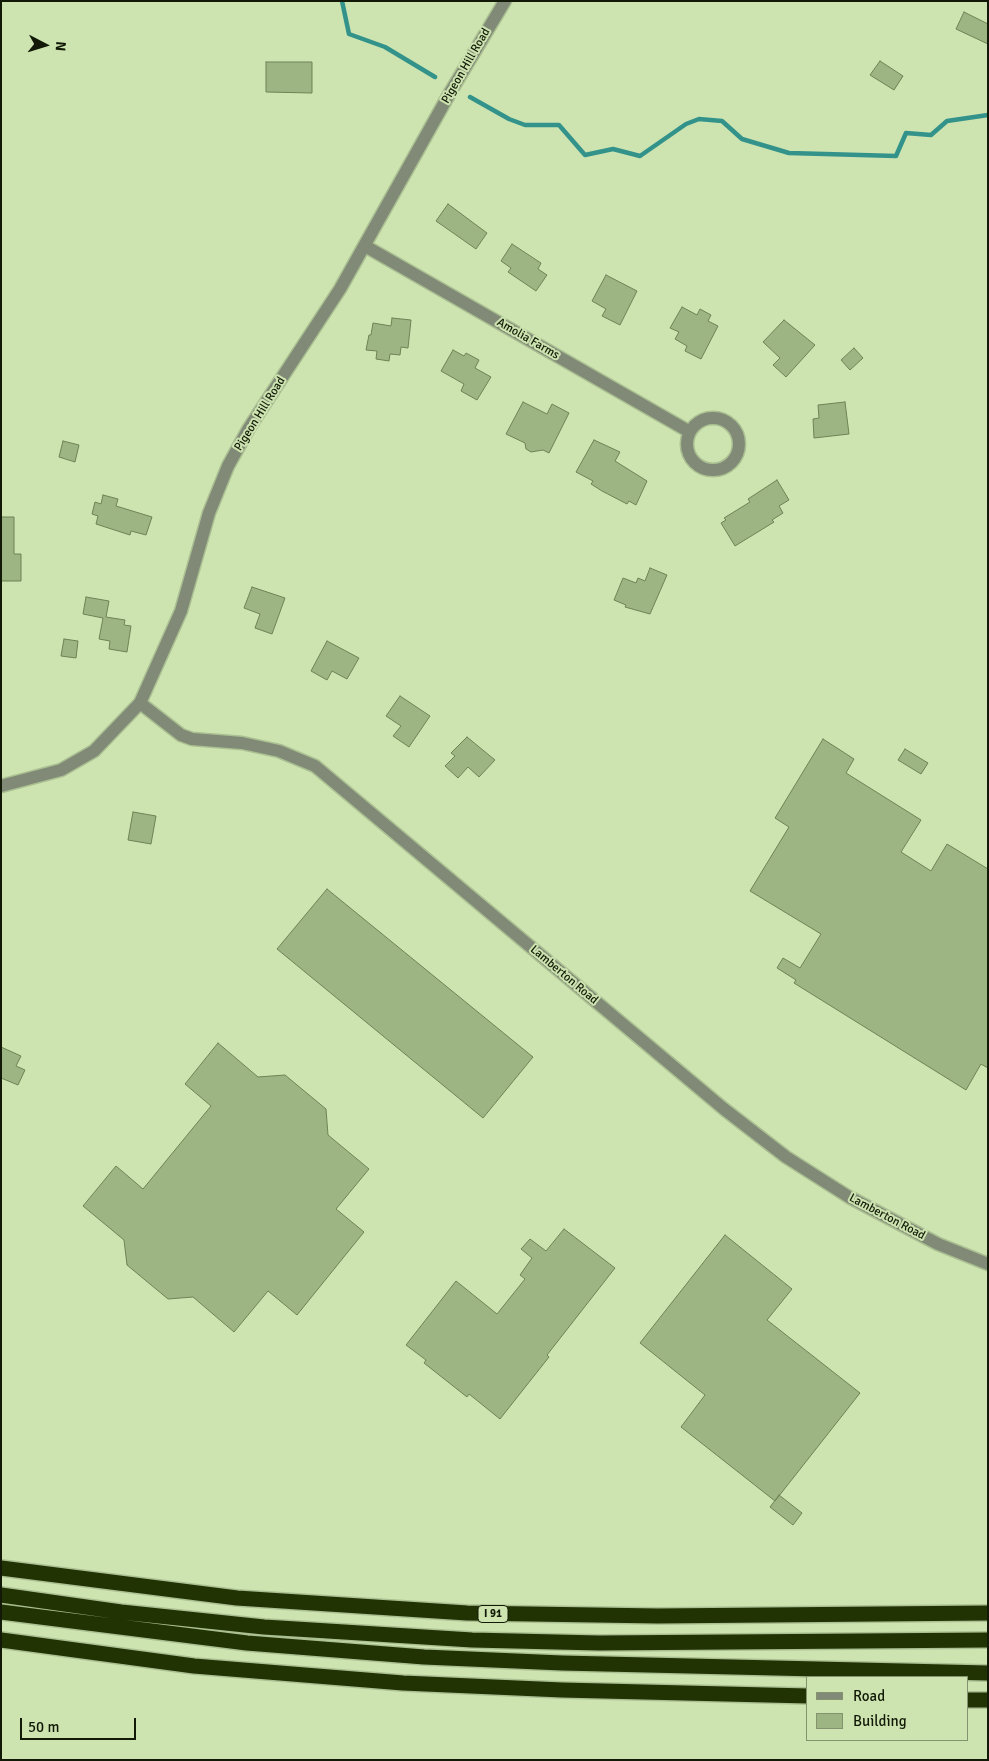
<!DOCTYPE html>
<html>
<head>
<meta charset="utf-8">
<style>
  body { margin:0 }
  #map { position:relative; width:989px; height:1761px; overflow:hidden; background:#cde4b1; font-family:Signika,sans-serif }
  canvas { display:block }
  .frame { position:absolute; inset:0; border:2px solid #121a07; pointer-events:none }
  .legend { position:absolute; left:806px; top:1676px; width:162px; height:65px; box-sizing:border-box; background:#cde4b1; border:1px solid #82936d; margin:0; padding:6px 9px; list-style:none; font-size:15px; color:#121a07 }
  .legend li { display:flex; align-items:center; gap:10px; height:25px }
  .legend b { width:25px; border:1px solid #82936d }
  .north { position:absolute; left:20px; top:20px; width:50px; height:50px; -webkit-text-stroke:4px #cde4b1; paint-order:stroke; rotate:95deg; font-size:14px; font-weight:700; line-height:20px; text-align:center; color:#121a07 }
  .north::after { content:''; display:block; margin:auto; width:18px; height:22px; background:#121a07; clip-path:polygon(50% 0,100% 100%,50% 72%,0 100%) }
  .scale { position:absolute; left:20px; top:1718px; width:116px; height:22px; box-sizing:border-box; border:2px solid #121a07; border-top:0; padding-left:6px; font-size:15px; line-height:18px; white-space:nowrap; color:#121a07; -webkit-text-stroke:4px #cde4b1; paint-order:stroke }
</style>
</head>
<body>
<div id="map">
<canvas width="989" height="1761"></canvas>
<div class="frame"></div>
<ul class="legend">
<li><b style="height:6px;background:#808a76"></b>Road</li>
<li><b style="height:14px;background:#9db483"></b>Building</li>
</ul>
<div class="north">N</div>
<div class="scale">50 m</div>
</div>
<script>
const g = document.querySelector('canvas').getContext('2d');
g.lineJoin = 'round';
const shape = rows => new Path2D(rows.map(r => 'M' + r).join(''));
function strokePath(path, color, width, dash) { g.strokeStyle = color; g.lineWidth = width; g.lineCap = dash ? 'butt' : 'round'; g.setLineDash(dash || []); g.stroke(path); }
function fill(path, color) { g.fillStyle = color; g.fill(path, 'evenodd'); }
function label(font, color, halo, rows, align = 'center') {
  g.font = font + ' Signika,sans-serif'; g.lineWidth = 4; g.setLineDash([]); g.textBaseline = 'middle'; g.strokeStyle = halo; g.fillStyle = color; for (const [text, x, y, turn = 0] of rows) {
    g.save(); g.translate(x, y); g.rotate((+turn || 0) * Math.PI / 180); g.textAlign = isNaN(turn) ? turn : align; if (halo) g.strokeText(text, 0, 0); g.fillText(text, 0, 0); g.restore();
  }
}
strokePath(shape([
  [342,1,349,34,385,47,435,77],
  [470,97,509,119,525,125,559,125,585,155,613,149,640,156,686,124,699,119,722,121,742,139,789,153,896,156,906,133,931,135,947,121,988,115]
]), '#33938b', 4.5);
const building = shape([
  [964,12,988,24,988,44,956,29,964,12],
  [880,61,903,76,894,90,870,75,880,61],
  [266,62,312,62,312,93,266,92,266,62],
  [448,204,487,233,476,249,436,221,448,204],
  [512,244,541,263,538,269,547,275,536,291,508,272,511,268,501,261,512,244],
  [606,275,637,291,620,325,602,316,606,309,592,301,606,275],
  [682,307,697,315,700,309,711,315,708,321,718,326,701,359,685,351,687,346,675,339,679,332,670,328,682,307],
  [392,318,411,320,408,348,401,347,400,355,390,354,389,361,376,359,377,351,366,350,369,335,371,335,373,323,391,326,392,318],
  [784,320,815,345,786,377,773,365,780,358,763,342,784,320],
  [854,348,863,358,850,370,841,360,854,348],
  [453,350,464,356,466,353,479,360,475,368,491,377,477,400,461,391,464,384,441,371,453,350],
  [523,402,547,414,552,404,569,413,549,453,543,450,531,452,526,449,525,443,506,434,523,402],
  [845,402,849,434,814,438,813,419,819,418,818,405,845,402],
  [594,440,620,452,615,461,647,481,636,505,629,501,627,504,602,491,591,484,593,481,576,472,594,440],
  [63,441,79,445,75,462,59,457,63,441],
  [777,480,789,500,779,506,783,513,772,520,774,522,735,546,721,523,726,520,724,518,750,502,748,499,777,480],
  [103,495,118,499,116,506,152,517,146,535,131,531,130,535,96,524,98,516,92,514,95,502,101,504,103,495],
  [1,517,14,517,14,554,21,554,21,581,1,581,1,517],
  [650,568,667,575,650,614,625,607,626,605,614,600,623,578,636,583,638,578,645,581,650,568],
  [252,587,285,598,272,634,255,628,260,614,244,608,252,587],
  [86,597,109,601,106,617,125,620,124,625,131,626,127,652,109,649,110,641,99,639,103,618,83,614,86,597],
  [64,639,78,641,76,658,61,656,64,639],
  [327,641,359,658,347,679,332,671,327,680,311,671,327,641],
  [400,696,430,716,409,747,393,736,401,726,386,716,400,696],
  [467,737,495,760,479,777,468,767,458,778,445,766,455,756,451,753,467,737],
  [823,739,854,759,846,773,921,820,901,852,931,871,947,844,988,869,988,1068,981,1064,966,1090,794,983,796,980,777,968,783,958,800,968,821,934,750,891,789,827,775,818,823,739],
  [905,749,928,763,921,774,898,760,905,749],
  [133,812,156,816,151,844,128,840,133,812],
  [327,889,533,1057,483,1118,277,949,327,889],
  [218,1043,258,1077,285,1075,326,1109,328,1135,369,1169,336,1209,364,1232,297,1315,268,1291,234,1332,193,1297,168,1299,127,1265,124,1240,83,1206,116,1166,143,1189,211,1106,185,1084,218,1043],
  [1,1047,21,1056,16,1066,25,1070,18,1085,1,1078,1,1047],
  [564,1229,615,1268,547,1355,549,1357,500,1419,469,1394,467,1397,424,1363,426,1360,406,1345,456,1281,497,1314,525,1279,520,1275,532,1258,521,1249,530,1239,546,1251,564,1229],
  [725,1235,792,1289,767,1320,860,1393,775,1501,681,1427,705,1395,640,1343,725,1235],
  [779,1495,802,1513,793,1525,770,1507,779,1495]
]);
fill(building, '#9db483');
strokePath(building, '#6e8354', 1);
const minor = shape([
  [365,246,690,432],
  '687 444a26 26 0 1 1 52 0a26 26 0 1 1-52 0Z',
  [140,703,181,735,192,739,242,743,279,751,315,766,724,1109,786,1157,849,1197,938,1244,988,1264]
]);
const tertiary = shape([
  [1,786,61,770,94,751,140,703,181,611,209,513,228,466,249,428,340,289,451,91,505,1]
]);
const motorway = shape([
  [1,1568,237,1598,467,1613,658,1616,988,1613],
  [1,1595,121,1612,264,1627,472,1640,599,1643,988,1640],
  [1,1612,247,1643,424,1657,562,1663,988,1673],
  [1,1640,194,1666,403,1683,562,1690,808,1696],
  [968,1700,988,1700]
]);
strokePath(minor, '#abc092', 15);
strokePath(tertiary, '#abc092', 15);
strokePath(motorway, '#abc092', 18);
strokePath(minor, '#808a76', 12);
strokePath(tertiary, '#808a76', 12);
strokePath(motorway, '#213203', 15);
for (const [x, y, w] of [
  [493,1614,30]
]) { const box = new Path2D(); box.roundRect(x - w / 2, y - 8.5, w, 17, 4); g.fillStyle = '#cde4b1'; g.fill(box); strokePath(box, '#121a07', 1); }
label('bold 11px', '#121a07', null, [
  ["I 91",493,1614]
]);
label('12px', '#121a07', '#cde4b1', [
  ["Pigeon Hill Road",466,66,-60],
  ["Amolia Farms",528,339,30],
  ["Pigeon Hill Road",260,414,-58],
  ["Lamberton Road",564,975,40],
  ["Lamberton Road",887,1217,28]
]);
</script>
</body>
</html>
